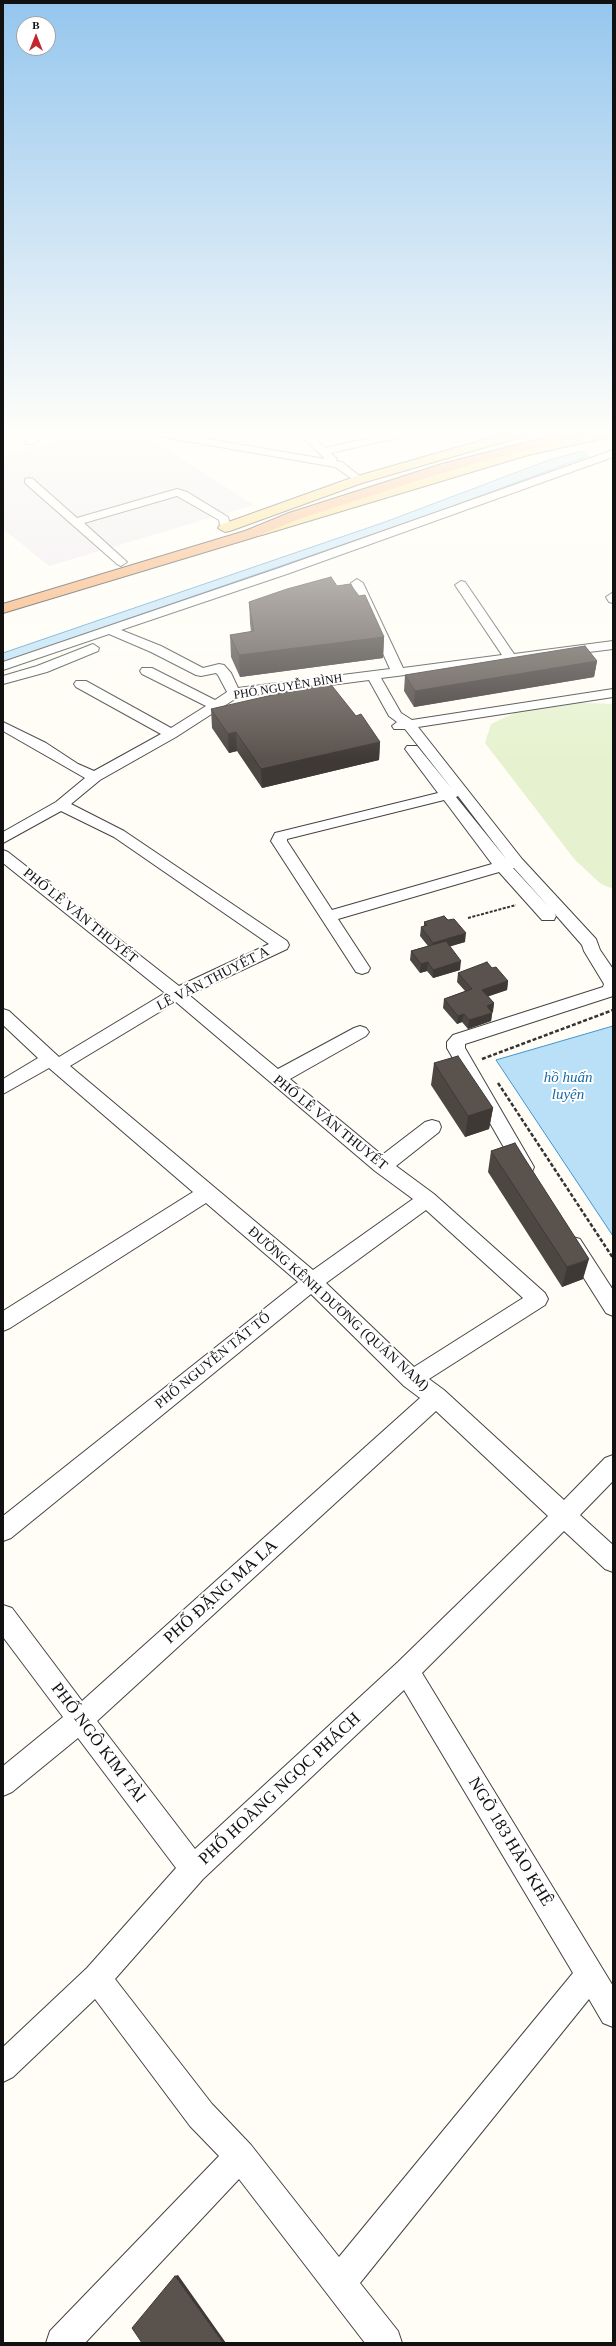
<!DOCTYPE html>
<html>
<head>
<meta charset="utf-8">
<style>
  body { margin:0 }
  #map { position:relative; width:616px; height:2346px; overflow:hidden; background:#fffdf5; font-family:Georgia,serif }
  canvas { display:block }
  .frame { position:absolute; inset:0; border:4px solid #111; pointer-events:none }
  .north { position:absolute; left:16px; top:16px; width:40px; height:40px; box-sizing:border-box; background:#fff; border:1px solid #a0a0a0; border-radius:50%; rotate:0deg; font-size:11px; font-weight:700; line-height:16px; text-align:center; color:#111 }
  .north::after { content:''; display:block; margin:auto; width:14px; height:18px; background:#c4262e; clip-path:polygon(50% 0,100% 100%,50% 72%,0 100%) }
</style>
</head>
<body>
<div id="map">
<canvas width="616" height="2346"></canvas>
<div class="frame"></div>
<div class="north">B</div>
</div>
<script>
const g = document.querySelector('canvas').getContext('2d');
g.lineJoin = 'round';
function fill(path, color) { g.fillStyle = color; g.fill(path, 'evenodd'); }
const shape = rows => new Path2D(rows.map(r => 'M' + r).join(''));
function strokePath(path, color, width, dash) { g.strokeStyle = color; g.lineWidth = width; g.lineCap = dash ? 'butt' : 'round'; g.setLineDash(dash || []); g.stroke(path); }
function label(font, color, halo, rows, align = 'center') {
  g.font = font + ' Georgia,serif'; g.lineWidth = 4; g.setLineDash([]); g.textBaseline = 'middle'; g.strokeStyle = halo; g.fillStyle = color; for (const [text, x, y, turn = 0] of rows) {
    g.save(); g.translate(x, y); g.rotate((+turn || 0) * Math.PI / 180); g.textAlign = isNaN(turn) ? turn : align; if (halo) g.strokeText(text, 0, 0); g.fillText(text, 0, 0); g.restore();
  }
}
fill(shape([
  [92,432,147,436,254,505,49,566,3,529,3,456]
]), '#eee6ef');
fill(shape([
  [564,702,613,704,613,889,601,884,575,860,485,743,491,724,521,710]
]), '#e6f2cf');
const water = shape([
  [582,451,588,456,437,512,3,662,3,653,385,522,549,460,582,451],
  [613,1026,613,1236,496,1060,613,1026]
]);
fill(water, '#b9e0f7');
strokePath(water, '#3f96cf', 1);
const minor = shape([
  [3,432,13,432,3,439,3,432],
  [36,432,47,432,34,444,26,444,26,440,36,432],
  [146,432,167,432,325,459,297,432,308,432,325,448,374,437,369,432,380,432,384,434,397,432,414,432,409,435,331,453,337,459,336,461,342,462,362,478,363,480,358,483,335,467,151,435,146,432],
  [496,432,508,432,511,435,506,438,496,432],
  [613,450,613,457,287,574,121,630,161,646,203,668,219,664,224,665,231,673,238,688,390,669,351,583,357,579,363,583,403,668,502,655,455,585,461,581,465,582,514,654,613,641,613,649,381,678,401,713,412,720,613,689,613,697,418,727,522,859,596,939,600,950,613,969,613,996,465,1044,465,1048,534,1167,532,1172,525,1174,518,1172,447,1048,447,1042,453,1035,603,987,604,984,584,951,582,945,554,913,556,916,554,920,542,920,499,872,338,919,370,968,368,972,362,974,356,972,271,841,275,833,438,793,405,749,407,746,417,746,452,789,405,729,394,729,392,726,397,722,389,716,369,680,238,697,176,737,100,780,71,804,124,831,287,941,289,945,287,949,189,995,278,1069,354,1028,360,1026,366,1028,369,1032,366,1036,290,1079,382,1155,425,1122,432,1120,439,1122,441,1127,439,1132,396,1166,434,1194,545,1293,548,1299,545,1305,429,1379,444,1390,564,1500,605,1458,613,1455,613,1481,580,1515,613,1545,613,1572,605,1569,564,1531,422,1673,613,1986,613,2027,603,2023,589,1999,360,2283,398,2331,402,2343,365,2343,239,2179,85,2343,46,2343,50,2331,219,2156,190,2126,95,1999,13,2077,3,2082,3,2047,87,1968,176,1868,78,1738,12,1792,3,1796,3,1766,63,1717,3,1637,3,1605,12,1608,82,1701,420,1398,404,1386,311,1294,11,1538,3,1541,3,1516,298,1282,206,1203,10,1328,3,1331,3,1311,193,1192,49,1068,3,1094,3,1079,38,1058,3,1025,3,1009,9,1011,59,1057,165,993,3,863,3,850,8,852,179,986,269,944,114,837,61,811,3,843,3,832,56,802,85,778,3,731,3,722,46,743,78,764,94,771,161,734,76,687,74,684,76,681,86,681,171,728,206,706,142,674,140,671,142,668,152,668,215,700,227,692,218,675,216,673,201,676,196,675,151,652,109,634,3,670,3,662,279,568,613,450],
  [458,796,507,860,456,797,458,796],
  [444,800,492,864,332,910,287,841,287,839,444,800],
  [513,868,514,868,549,907,513,868],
  [176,1002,375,1171,413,1199,313,1270,70,1066,176,1002],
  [426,1210,523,1298,414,1367,326,1283,426,1210],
  [436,1411,548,1516,398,1662,195,1849,97,1721,436,1411],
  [404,1690,573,1973,339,2257,251,2145,212,2104,115,1979,203,1879,404,1690],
  [29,478,33,479,77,518,177,489,187,492,228,517,231,528,225,531,221,530,219,520,177,496,84,523,127,562,121,566,117,564,25,483,25,479,29,478],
  [612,593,613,594,613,603,609,602,606,597,612,593],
  [93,644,99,648,98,651,47,672,3,684,3,676,37,666,93,644],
  [573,1237,580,1239,613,1290,613,1316,606,1313,563,1245,566,1239,573,1237]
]);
const major = shape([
  [511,432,529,432,527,435,362,483,230,531,225,532,218,528,220,525,354,477,511,432],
  [599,432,613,432,613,436,528,455,262,535,257,536,250,532,252,529,521,449,599,432]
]);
const highway = shape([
  [567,432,585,432,583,435,450,470,299,519,255,537,3,613,3,604,245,531,289,513,442,464,567,432]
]);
strokePath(minor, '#444', 2);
strokePath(major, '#222', 2);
strokePath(highway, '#222', 2);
strokePath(shape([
  [468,918,516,905]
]), '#333', 2, [3, 1.5]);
strokePath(shape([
  [482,1059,613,1010],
  [498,1083,613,1258]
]), '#333', 2.5, [4, 2]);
fill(minor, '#fff');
fill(major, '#f9d66b');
fill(highway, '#f5a25d');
fill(shape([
  [337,586,384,637,383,658,240,677,231,657,230,635,251,632,250,623,249,602],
  [597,661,594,677,414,707,404,691,405,675],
  [211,709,356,716,380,742,379,760,262,788,237,751,229,753,212,728],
  [448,920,465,942,450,946,460,970,433,978,427,971,420,973,410,960,411,951,428,946,420,936,421,927,424,926,424,922],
  [492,968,508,981,507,990,488,996,494,1003,491,1021,468,1029,462,1022,457,1024,443,1008,444,999,465,991,457,982,458,973],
  [434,1063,493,1108,489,1129,465,1137,431,1085],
  [491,1151,583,1279,562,1287,488,1172]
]), '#4d4742');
fill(shape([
  [384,637,383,658,240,677,239,655],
  [597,661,594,677,414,707,415,691],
  [236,732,237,751,229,753,228,734],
  [380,742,379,760,262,788,261,769],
  [466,933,465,942,432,952,433,943],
  [461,961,460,970,433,978,433,970],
  [428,962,427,971,420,973,421,964],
  [508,981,507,990,481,999,482,990],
  [494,1003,493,1012,490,1013,492,1013,491,1021,468,1029,469,1020,487,1006],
  [464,1014,462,1022,457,1024,458,1016],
  [493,1108,489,1129,465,1137,468,1116],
  [589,1259,583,1279,562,1287,567,1267],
  [178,2275,226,2343,223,2343,175,2276]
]), '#3f3936');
const building = shape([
  [331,577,337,586,350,584,359,596,365,595,384,637,239,655,230,635,254,631,249,602,287,589,331,577],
  [585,646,597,661,415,691,405,675,585,646],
  [329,682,356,716,361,714,380,742,261,769,236,732,228,734,211,709,329,682],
  [444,916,448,920,454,919,466,933,433,943,421,927,427,925,424,922,444,916],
  [446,941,461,961,433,970,428,962,421,964,411,951,446,941],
  [487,962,492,968,496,967,508,981,482,990,494,1003,487,1006,492,1013,469,1020,464,1014,458,1016,444,999,472,989,458,973,487,962],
  [458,1056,493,1108,468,1116,434,1063,458,1056],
  [515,1143,523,1156,589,1259,567,1267,491,1151,515,1143],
  [175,2276,223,2343,142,2343,132,2328,175,2276]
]);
fill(building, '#5a524d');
strokePath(building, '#3f3936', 1);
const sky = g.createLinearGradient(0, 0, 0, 760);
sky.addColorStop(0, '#95c6ee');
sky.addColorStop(0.57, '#fffefa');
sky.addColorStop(1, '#fffefa00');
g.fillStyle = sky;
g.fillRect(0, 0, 616, 760);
label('12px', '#111', '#fff', [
  ["PHỐ NGUYỄN BÌNH",288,687,-9]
]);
label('14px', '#111', '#fff', [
  ["PHỐ LÊ VĂN THUYẾT",80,916,39],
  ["LÊ VĂN THUYẾT A",213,979,-27],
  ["PHỐ LÊ VĂN THUYẾT",330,1123,39],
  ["ĐƯỜNG KÊNH DƯƠNG (QUÁN NAM)",338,1309,42],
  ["PHỐ NGUYỄN TẤT TỐ",213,1361,-39]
]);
label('italic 15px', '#1768a6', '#fff', [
  ["hồ huấn",568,1078],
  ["luyện",568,1095]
]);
label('17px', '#111', '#fff', [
  ["PHỐ ĐẶNG MA LA",221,1592,-42],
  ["PHỐ NGÔ KIM TÀI",98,1743,53],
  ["PHỐ HOÀNG NGỌC PHÁCH",280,1789,-43],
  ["NGÕ 183 HÀO KHÊ",510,1842,59]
]);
</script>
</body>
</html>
